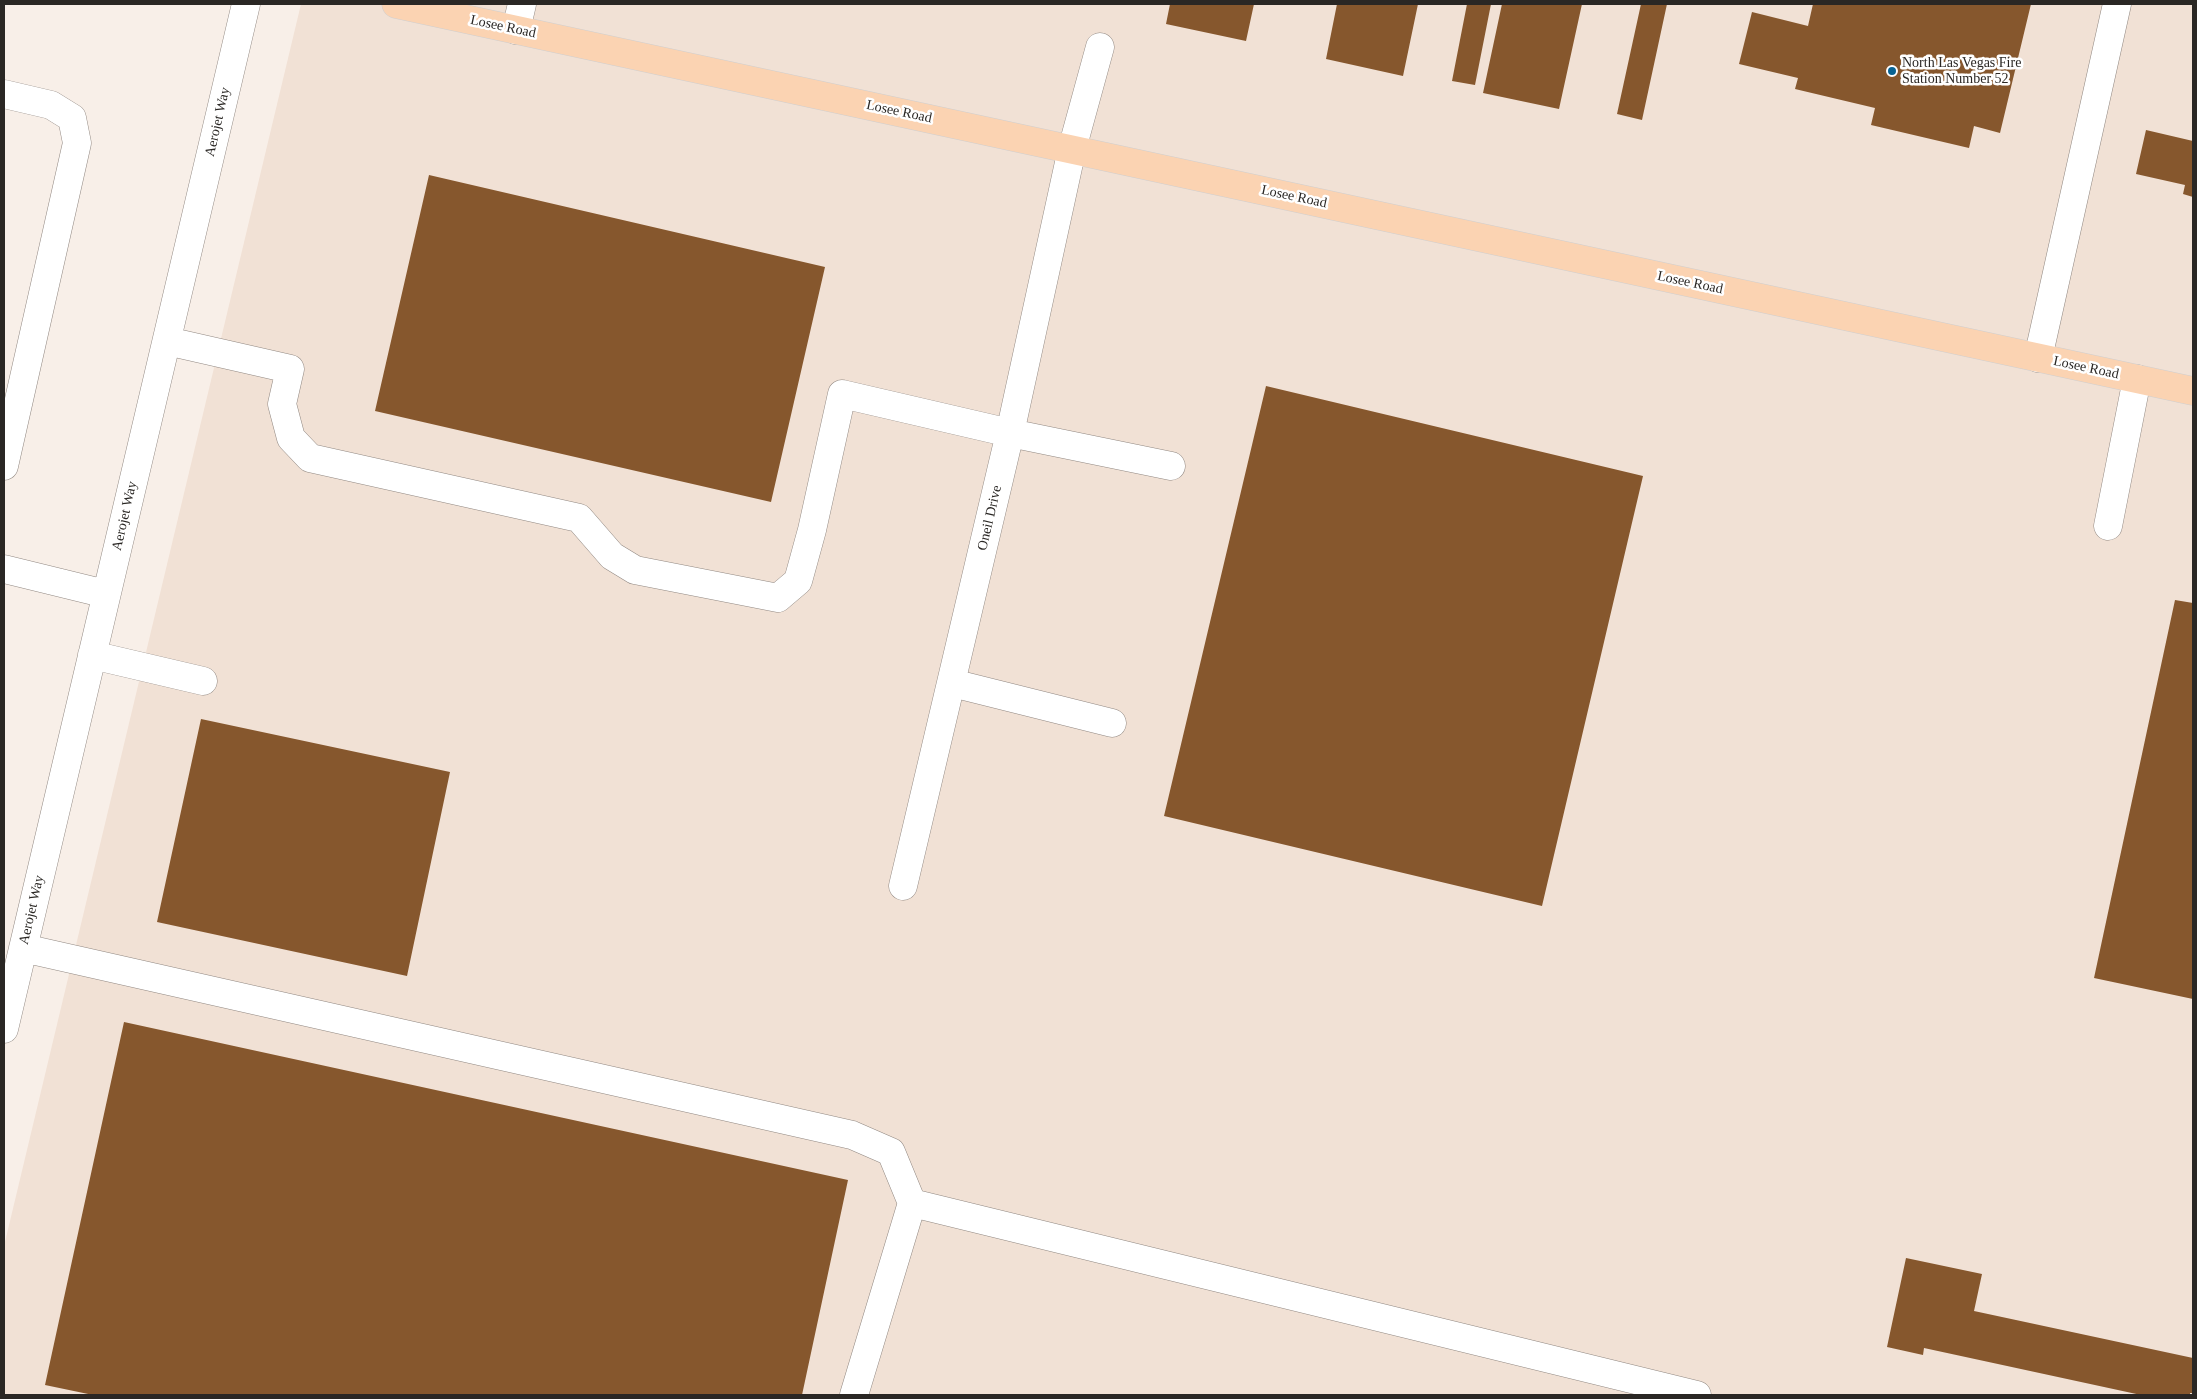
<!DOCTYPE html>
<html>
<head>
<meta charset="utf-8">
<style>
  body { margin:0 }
  #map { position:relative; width:2197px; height:1399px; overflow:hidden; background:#f8efe8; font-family:"Times New Roman",serif }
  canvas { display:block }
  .frame { position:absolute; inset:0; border:5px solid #2a2724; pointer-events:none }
</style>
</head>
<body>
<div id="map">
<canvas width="2197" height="1399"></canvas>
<div class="frame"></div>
</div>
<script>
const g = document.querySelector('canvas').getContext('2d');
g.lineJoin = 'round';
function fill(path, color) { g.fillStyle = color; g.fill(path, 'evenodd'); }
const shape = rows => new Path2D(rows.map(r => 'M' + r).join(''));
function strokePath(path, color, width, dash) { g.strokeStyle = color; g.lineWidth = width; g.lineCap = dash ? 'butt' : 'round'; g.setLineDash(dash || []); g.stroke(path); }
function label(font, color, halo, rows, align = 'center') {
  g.font = font + ' "Times New Roman",serif'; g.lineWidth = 5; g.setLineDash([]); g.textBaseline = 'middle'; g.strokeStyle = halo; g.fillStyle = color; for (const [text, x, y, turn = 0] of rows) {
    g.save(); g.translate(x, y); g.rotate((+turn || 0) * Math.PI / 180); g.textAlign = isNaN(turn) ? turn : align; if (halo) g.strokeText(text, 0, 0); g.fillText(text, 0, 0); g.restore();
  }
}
fill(shape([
  [301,4,2193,4,2193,1395,4,1395,4,1246]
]), '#f1e1d5');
fill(shape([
  [1170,4,1254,4,1246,41,1166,24],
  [1337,4,1418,4,1403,76,1326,59],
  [1467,4,1491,4,1475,85,1452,81],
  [1502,4,1582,4,1559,109,1483,93],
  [1641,4,1667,4,1642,120,1617,114],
  [1813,4,2031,4,2000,133,1974,126,1969,148,1871,125,1875,108,1795,89,1798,78,1739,64,1752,12,1808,26],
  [2146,130,2193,141,2193,197,2183,194,2185,185,2136,174],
  [429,175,825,267,771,502,375,411],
  [1266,386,1643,476,1542,906,1164,816],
  [2175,600,2193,603,2193,999,2094,978],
  [201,719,450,772,407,976,157,922],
  [124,1022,848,1180,802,1395,93,1395,45,1385],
  [1906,1258,1982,1274,1974,1311,2193,1358,2193,1393,2190,1393,2190,1395,2141,1395,1924,1348,1923,1355,1887,1347]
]), '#86572d');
const minor = shape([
  [516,30,522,4],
  [4,94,51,105,72,118,77,143,4,466],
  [167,341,290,369,282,404,291,438,310,458,579,518,612,556,635,570,778,598,798,581,812,530,842,394,1010,433,1171,466],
  [2038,358,2117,4],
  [2108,526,2137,379],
  [4,569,106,594],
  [92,655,203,681],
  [952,683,1112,723],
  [903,886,1010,433,1072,149,1100,47],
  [23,948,852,1135,891,1152,912,1203,854,1395],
  [4,1029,246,4],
  [912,1203,1697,1395]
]);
const major = shape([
  [396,4,2193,391]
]);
strokePath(minor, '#928983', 29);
strokePath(major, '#d0cfcf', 29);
strokePath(minor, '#fff', 28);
strokePath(major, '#fbd3b2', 28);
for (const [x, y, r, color] of [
  [1892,71,5,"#076393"]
]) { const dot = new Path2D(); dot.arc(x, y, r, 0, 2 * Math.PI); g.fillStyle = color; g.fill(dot); strokePath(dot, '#fff', 2); }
label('14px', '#2a2724', '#fff', [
  ["Losee Road",503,27,12],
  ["Losee Road",899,112,12],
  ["Aerojet Way",218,122,-77],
  ["Losee Road",1294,197,12],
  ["Losee Road",1690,283,12],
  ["Losee Road",2086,368,12],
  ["Aerojet Way",125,516,-77],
  ["Oneil Drive",990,518,-77],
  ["Aerojet Way",32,910,-77]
]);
label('14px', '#2a2724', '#fff', [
  ["North Las Vegas Fire",1902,63],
  ["Station Number 52",1902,79]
], 'left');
</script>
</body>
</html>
